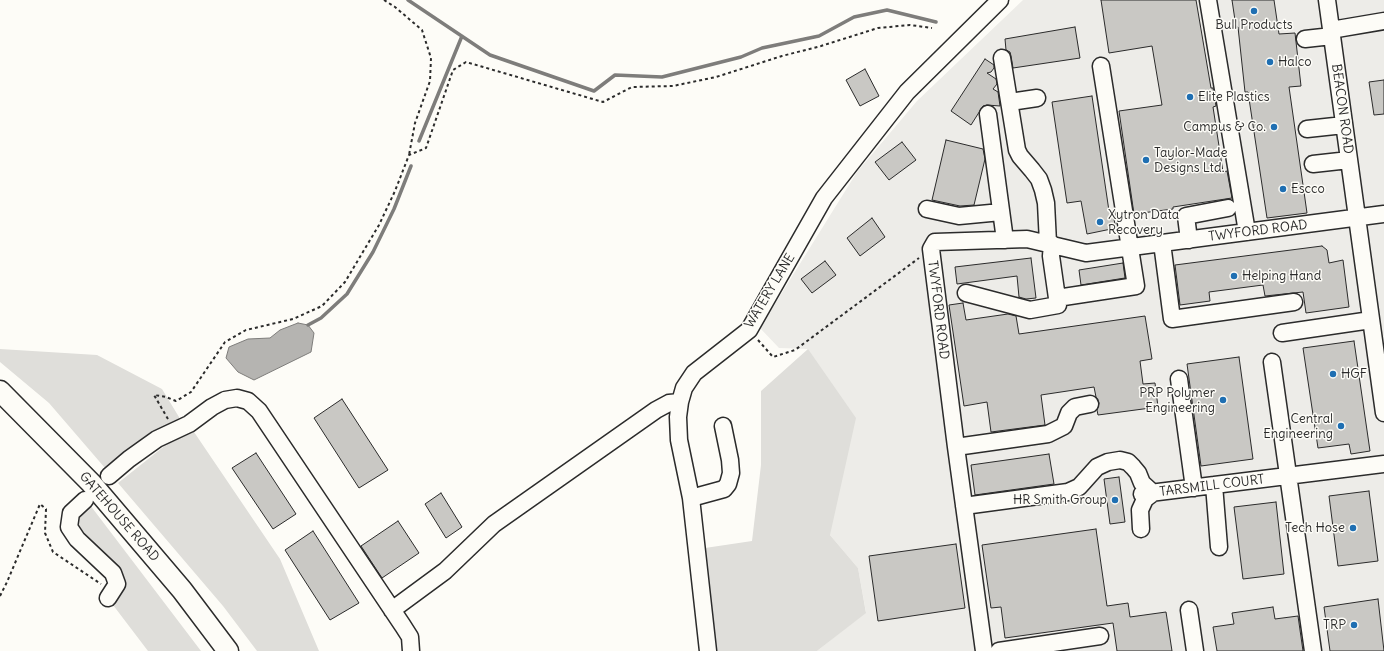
<!DOCTYPE html>
<html>
<head>
<meta charset="utf-8">
<style>
  body { margin:0 }
  canvas { display:block; background:#fdfcf7 }
</style>
</head>
<body>
<canvas width="1384" height="651"></canvas>
<script>
const g = document.querySelector('canvas').getContext('2d');
g.lineJoin = 'round';
function fill(path, color) { g.fillStyle = color; g.fill(path, 'evenodd'); }
const shape = rows => new Path2D(rows.map(r => 'M' + r).join(''));
function strokePath(path, color, width, dash) { g.strokeStyle = color; g.lineWidth = width; g.lineCap = dash ? 'butt' : 'round'; g.setLineDash(dash || []); g.stroke(path); }
function label(font, color, halo, rows, align = 'center') {
  g.font = font + ' Delius,sans-serif'; g.lineWidth = 3; g.setLineDash([]); g.textBaseline = 'middle'; g.strokeStyle = halo; g.fillStyle = color; for (const [text, x, y, turn = 0] of rows) {
    g.save(); g.translate(x, y); g.rotate((+turn || 0) * Math.PI / 180); g.textAlign = isNaN(turn) ? turn : align; if (halo) g.strokeText(text, 0, 0); g.fillText(text, 0, 0); g.restore();
  }
}
fill(shape([
  [1023,0,1384,0,1384,651,817,651,866,612,858,568,830,535,808,349,779,348,760,328,857,172,917,101]
]), '#edece8');
fill(shape([
  [0,349,97,355,162,389,182,422,152,435,105,468,49,403,0,362],
  [808,349,856,418,830,535,858,568,866,613,817,651,717,651,705,548,752,541,761,465,761,391],
  [194,432,280,559,319,651,257,651,223,606,118,483,167,444],
  [90,505,201,651,148,651,113,605,124,578,115,565,79,527,78,516]
]), '#dfdeda');
const water = shape([
  [298,323,308,325,314,333,311,352,254,380,238,372,226,358,229,347,248,339,270,338,280,330,298,323]
]);
fill(water, '#b5b4b1');
strokePath(water, '#7e7d7b', 1);
strokePath(shape([
  [408,0,490,55,594,91,615,75,662,77,741,57,762,48,819,36,854,17,887,10,936,22],
  [419,141,462,36],
  [308,325,321,318,347,294,373,252,394,209,411,166]
]), '#7e7d7b', 3.5);
const building = shape([
  [1101,0,1196,0,1211,88,1213,88,1216,106,1213,107,1223,172,1227,171,1232,198,1173,207,1173,209,1134,214,1119,111,1162,105,1152,46,1109,53,1101,0],
  [1232,0,1274,0,1279,34,1295,33,1301,86,1289,87,1307,213,1267,218,1248,92,1245,92,1238,27,1236,27,1232,0],
  [1075,27,1080,58,1013,68,1011,56,1010,52,1006,50,1005,39,1075,27],
  [985,59,994,65,994,68,991,72,987,73,996,79,997,84,993,89,998,92,1000,106,987,105,983,106,971,125,951,111,985,59],
  [865,69,879,96,860,106,846,80,865,69],
  [1384,80,1384,114,1374,115,1369,82,1384,80],
  [1092,96,1109,211,1112,211,1116,228,1087,234,1081,201,1067,203,1052,102,1092,96],
  [946,140,983,149,985,159,974,205,960,206,932,200,946,140],
  [902,142,916,160,889,180,875,162,902,142],
  [872,218,885,237,860,256,847,238,872,218],
  [1322,246,1327,250,1329,263,1343,260,1349,307,1306,313,1303,292,1265,296,1263,285,1209,292,1210,301,1180,305,1175,265,1322,246],
  [1031,258,1036,298,1026,299,1019,297,1017,276,957,284,955,267,1031,258],
  [825,261,836,275,812,293,801,279,825,261],
  [1123,263,1125,278,1081,285,1079,270,1123,263],
  [963,303,966,320,1008,314,1016,316,1019,334,1145,316,1152,359,1140,361,1143,384,1155,383,1158,407,1098,415,1097,410,1099,403,1096,397,1094,387,1041,395,1045,425,991,432,987,402,964,406,949,305,963,303],
  [1354,341,1370,451,1351,454,1349,444,1318,448,1303,348,1354,341],
  [1239,357,1253,459,1201,466,1187,364,1239,357],
  [342,399,388,470,359,488,314,418,342,399],
  [256,453,296,514,273,529,232,468,256,453],
  [1049,454,1054,484,975,495,971,465,1049,454],
  [1119,477,1125,522,1110,524,1104,479,1119,477],
  [1369,491,1378,561,1338,566,1329,496,1369,491],
  [441,493,462,527,446,538,425,504,441,493],
  [1276,502,1284,574,1243,579,1234,507,1276,502],
  [398,521,419,553,382,578,361,546,398,521],
  [1096,529,1107,606,1128,603,1130,617,1166,612,1172,651,1117,651,1113,623,1005,638,1001,607,991,608,982,545,1096,529],
  [313,531,359,603,330,620,285,550,313,531],
  [956,544,965,608,878,621,869,556,956,544],
  [1378,599,1384,651,1330,651,1324,607,1378,599],
  [1273,607,1275,619,1298,616,1303,651,1217,651,1213,627,1234,624,1232,613,1273,607]
]);
fill(building, '#c9c8c4');
strokePath(building, '#2b2b2b', 1);
const minor = shape([
  [1208,0,1247,232],
  [1327,0,1384,413],
  [1331,30,1384,21],
  [1305,39,1332,36],
  [1002,58,1017,150,1020,156,1032,170,1039,179,1043,190,1046,203,1048,243],
  [1010,102,1037,98],
  [988,114,1005,240],
  [1307,129,1344,125],
  [1313,164,1349,160],
  [927,209,959,216,1001,212],
  [1189,240,1186,216,1228,208],
  [1162,243,1172,319,1294,302],
  [966,293,1030,310,1058,305,1051,256,1052,244],
  [1057,298,1136,286,1101,66],
  [1282,333,1371,320],
  [1272,362,1313,651],
  [1179,379,1194,488],
  [956,447,1048,434,1064,426,1069,413,1075,407,1090,404],
  [109,476,129,459,157,439,189,424,212,407,225,400,237,398,248,401,259,411,403,626,410,637,411,651],
  [1214,485,1219,547],
  [1142,494,1384,464],
  [691,498,724,489,728,484,731,473,730,460,723,426],
  [85,500,71,513,69,527,77,539,113,573,117,584,108,598],
  [964,506,1068,492,1079,487,1097,467,1108,462,1120,460,1128,462,1133,467,1138,473,1142,483,1153,493,1145,499,1140,510,1141,529],
  [392,610,445,571,494,524,656,410,669,403,680,402],
  [1189,610,1195,651],
  [708,651,691,498,679,440,678,417,680,402,684,388,694,373,749,330,824,198,907,92,1000,0],
  [984,651,956,447,931,249,935,242,1027,239,1086,253,1384,214],
  [999,651,1100,636]
]);
const major = shape([
  [0,391,91,483,182,590,228,651]
]);
strokePath(minor, '#2b2b2b', 19);
strokePath(major, '#2b2b2b', 23);
strokePath(shape([
  [384,0,395,7,422,30,431,58,430,81,415,123,409,155],
  [758,340,773,357,795,350,919,258],
  [168,419,154,395,166,397,176,401,191,392,225,342,246,330,293,319,322,306,345,282,379,225,395,191,409,155,426,148,453,70,466,62,603,102,632,87,673,86,716,77,782,56,821,46,878,28,910,25,932,28],
  [0,596,7,582,40,504,46,509,45,533,53,552,101,584]
]), '#2b2b2b', 2, [3, 3]);
strokePath(minor, '#fdfcf7', 16);
strokePath(major, '#fdfcf7', 20);
for (const [x, y, r, color] of [
  [1254,11,4,"#1f6fb2"],
  [1270,62,4,"#1f6fb2"],
  [1190,97,4,"#1f6fb2"],
  [1274,127,4,"#1f6fb2"],
  [1146,160,4,"#1f6fb2"],
  [1283,189,4,"#1f6fb2"],
  [1100,222,4,"#1f6fb2"],
  [1234,276,4,"#1f6fb2"],
  [1333,374,4,"#1f6fb2"],
  [1223,400,4,"#1f6fb2"],
  [1341,426,4,"#1f6fb2"],
  [1115,500,4,"#1f6fb2"],
  [1353,528,4,"#1f6fb2"],
  [1354,625,4,"#1f6fb2"]
]) { const dot = new Path2D(); dot.arc(x, y, r, 0, 2 * Math.PI); g.fillStyle = color; g.fill(dot); strokePath(dot, '#fdfcf7', 1.5); }
label('13px', '#2b2b2b', '#fdfcf7', [
  ["Bull Products",1254,25,"center"],
  ["Halco",1278,62],
  ["Elite Plastics",1198,97],
  ["Campus & Co.",1266,127,"right"],
  ["Taylor-Made",1154,153],
  ["Designs Ltd.",1154,168],
  ["Escco",1291,189],
  ["Xytron Data",1108,215],
  ["Recovery",1108,230],
  ["Helping Hand",1242,276],
  ["HGF",1341,374],
  ["PRP Polymer",1215,393,"right"],
  ["Engineering",1215,408,"right"],
  ["Central",1333,419,"right"],
  ["Engineering",1333,434,"right"],
  ["HR Smith Group",1107,500,"right"],
  ["Tech Hose",1345,528,"right"],
  ["TRP",1346,625,"right"]
], 'left');
label('13px', '#2b2b2b', '#fdfcf7', [
  ["BEACON ROAD",1342,109,82],
  ["TWYFORD ROAD",1258,231,-7],
  ["WATERY LANE",770,291,-59],
  ["TWYFORD ROAD",938,310,83],
  ["TARSMILL COURT",1212,486,-7],
  ["GATEHOUSE ROAD",119,517,49]
]);
</script>
</body>
</html>
